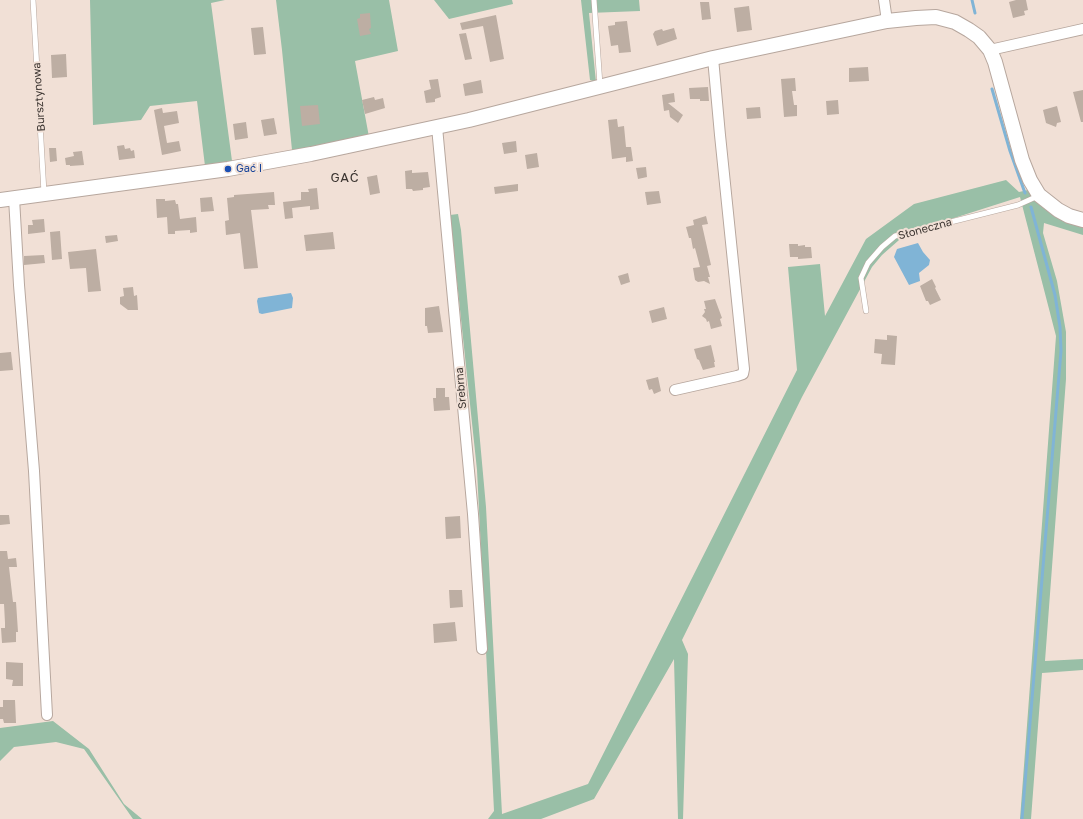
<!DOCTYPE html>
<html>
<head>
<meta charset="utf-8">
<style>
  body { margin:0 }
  canvas { display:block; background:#f1e0d6 }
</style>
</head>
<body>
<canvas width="1083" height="819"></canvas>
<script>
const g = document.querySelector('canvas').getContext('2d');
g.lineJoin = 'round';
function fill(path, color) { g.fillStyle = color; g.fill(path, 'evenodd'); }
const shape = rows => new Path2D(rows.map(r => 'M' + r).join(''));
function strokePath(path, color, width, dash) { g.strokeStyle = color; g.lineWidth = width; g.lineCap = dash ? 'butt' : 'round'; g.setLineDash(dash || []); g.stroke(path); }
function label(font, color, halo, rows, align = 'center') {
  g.font = font + ' "Golos Text",sans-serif'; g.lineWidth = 4; g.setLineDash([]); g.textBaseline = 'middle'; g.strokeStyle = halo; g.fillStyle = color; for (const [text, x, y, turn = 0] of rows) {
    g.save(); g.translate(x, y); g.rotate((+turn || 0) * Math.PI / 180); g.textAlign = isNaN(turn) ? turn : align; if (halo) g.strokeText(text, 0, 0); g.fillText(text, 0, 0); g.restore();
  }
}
fill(shape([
  [90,0,225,0,211,3,232,161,205,166,197,101,150,106,141,120,93,125],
  [276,0,389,0,398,51,355,61,369,137,292,150,282,50],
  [434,0,512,0,513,4,449,19],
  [581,0,639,0,640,11,589,13,596,82,590,80],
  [1006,180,1019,192,1037,188,1045,201,1083,218,1083,235,1044,223,1043,233,1057,281,1066,332,1066,379,1045,661,1083,659,1083,670,1042,673,1031,819,1020,819,1056,336,1020,197,907,233,882,255,872,267,802,397,682,640,688,654,683,819,678,819,674,659,594,799,541,819,488,819,494,811,477,470,450,215,458,214,461,230,486,507,502,814,588,784,797,370,788,267,820,264,825,316,866,239,914,204],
  [53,721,89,749,124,804,142,819,133,819,84,749,56,742,14,747,0,761,0,728]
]), '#99bfa7');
fill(shape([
  [918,243,923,252,930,260,929,265,919,273,920,281,909,285,894,257,897,249],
  [291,293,293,298,292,308,262,314,259,313,257,301,258,298]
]), '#80b4d6');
strokePath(shape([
  [972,0,975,13],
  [992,89,1010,151,1025,193],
  [1022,819,1061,351,1060,327,1055,295,1031,207]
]), '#80b4d6', 3);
fill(shape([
  [1016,0,1026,0,1028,10,1024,11,1025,15,1013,18,1009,2],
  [700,2,709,2,711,19,702,20],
  [749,6,752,30,737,32,734,8],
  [370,13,371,28,369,29,371,34,360,36,357,19,360,18,360,14],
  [496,15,504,59,490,62,483,26,462,30,460,23],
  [627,21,631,52,619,53,618,45,611,46,608,26,615,25,615,22],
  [263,27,266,54,254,55,251,28],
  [674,28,677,39,657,46,653,34,655,31,662,29,663,31],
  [466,33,472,59,465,60,459,34],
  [66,54,67,77,52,78,51,55],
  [868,67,869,81,849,82,849,68],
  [795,78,796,91,792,91,794,105,797,105,797,116,784,117,781,79],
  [438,79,441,97,435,99,435,102,426,103,424,91,431,89,429,80],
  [481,80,483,93,465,96,463,84],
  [708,87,709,101,700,101,700,99,690,99,689,88],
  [1083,90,1083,122,1081,122,1073,92],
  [674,93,675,102,668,103,683,115,678,123,670,117,669,110,664,111,662,95],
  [374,97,375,100,383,98,385,108,365,114,362,100],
  [838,100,839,114,827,115,826,101],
  [318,105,320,124,302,126,300,106],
  [1057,106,1061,122,1057,123,1056,127,1046,123,1043,110],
  [760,107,761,118,747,119,746,108],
  [162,108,163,113,177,111,179,123,164,126,167,143,179,141,181,151,162,155,154,110],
  [274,118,277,134,264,136,261,120],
  [617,119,618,127,624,126,626,147,631,147,633,161,626,162,626,157,612,159,608,120],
  [246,122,248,138,235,140,233,124],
  [516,141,517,152,504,154,502,143],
  [124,145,125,149,130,148,131,151,134,150,135,158,119,160,117,146],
  [49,148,56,148,57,161,50,162],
  [82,151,84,165,70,166,70,165,66,165,65,158,74,156,73,152],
  [537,153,539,167,527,169,525,155],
  [646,167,647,177,638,179,636,168],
  [412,170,412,173,428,172,430,187,423,188,423,190,413,191,412,189,406,189,405,171],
  [377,175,380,193,370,195,367,177],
  [518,184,518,191,495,194,494,187],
  [317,188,319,209,310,210,310,206,292,208,293,218,285,219,283,202,301,200,301,192,309,192,308,189],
  [659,191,661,203,647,205,645,192],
  [274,192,275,205,268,205,269,209,251,210,258,268,244,269,240,233,226,235,225,221,229,220,227,198,234,197,234,195],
  [212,197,214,211,201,212,200,198],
  [156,199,165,199,165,201,175,200,176,204,178,204,180,219,196,217,197,232,190,233,190,230,175,231,175,234,168,234,167,217,157,218],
  [706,216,708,224,702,225,711,265,707,266,710,277,708,277,710,284,704,281,698,282,695,280,693,268,700,267,695,248,693,249,691,238,689,238,686,227,694,225,693,220],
  [44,219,45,232,28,234,28,225,33,225,32,220],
  [60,231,62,259,52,260,50,232],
  [333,232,335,249,306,251,304,235],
  [117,235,118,241,106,243,105,236],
  [789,244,798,244,798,246,805,245,805,247,811,247,812,258,798,259,798,257,790,257],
  [96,249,101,291,88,292,86,268,70,269,68,252],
  [44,255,45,263,24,265,24,256],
  [628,273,630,282,621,285,618,276],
  [932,279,936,287,935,288,941,300,930,305,928,301,926,301,920,286],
  [133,287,134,296,137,295,138,310,128,310,120,304,120,297,124,296,123,288],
  [715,299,722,318,720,319,722,326,711,329,709,321,707,322,706,319,702,316,705,312,704,309,706,309,704,301],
  [439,306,443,332,428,333,427,326,425,326,425,308],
  [664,307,667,319,652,323,649,311],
  [887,335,897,336,895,365,881,364,882,354,874,353,875,339,887,340],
  [711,345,715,362,714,362,715,367,703,370,699,360,697,359,694,349],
  [11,352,13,370,0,371,0,353],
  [658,377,661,391,654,394,652,389,649,390,646,380],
  [436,388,445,388,445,397,449,397,450,410,434,411,433,398,436,398],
  [0,515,9,515,10,524,0,525],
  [460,516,461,538,446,539,445,517],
  [0,551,7,551,8,559,16,558,17,567,9,567,13,602,16,602,18,632,16,632,16,642,2,643,1,628,5,628,5,623,4,604,0,604],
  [449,590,462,590,463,607,450,608],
  [455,622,457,641,434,643,433,624],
  [6,662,23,663,23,686,12,686,13,680,6,679],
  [3,700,15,700,16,723,4,723,3,719,0,719,0,707,3,707]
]), '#bdaea3');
const lane = shape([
  [33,0,44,193],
  [594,0,600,85],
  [866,311,861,278,868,263,882,247,895,236,1018,205,1038,196]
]);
const street = shape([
  [884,0,887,21],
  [990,50,1083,29],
  [437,127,473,514,482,649],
  [14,198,19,285,34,471,47,715],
  [675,390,737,376,743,374,744,369,720,135,713,58]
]);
const secondary = shape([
  [0,200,228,169,311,154,469,120,713,58,887,21,916,18,936,17,955,22,969,30,979,37,990,50,995,62,1022,160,1030,180,1039,195,1058,210,1069,216,1083,220]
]);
strokePath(lane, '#b7a79e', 6);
strokePath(street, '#b7a79e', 12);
strokePath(secondary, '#b7a79e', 16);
strokePath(lane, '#fff', 5);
strokePath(street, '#fff', 10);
strokePath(secondary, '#fff', 14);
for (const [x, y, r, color] of [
  [228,169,4,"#1a4fb4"]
]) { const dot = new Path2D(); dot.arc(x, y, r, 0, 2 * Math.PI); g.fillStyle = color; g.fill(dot); strokePath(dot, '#f1e0d6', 1.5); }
label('11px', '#3c3531', '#f1e0d6', [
  ["Bursztynowa",39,97,-94],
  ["Słoneczna",925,229,-15],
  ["Srebrna",461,388,-95]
]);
label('11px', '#164399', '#f1e0d6', [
  ["Gać I",236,169]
], 'left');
g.letterSpacing = '1px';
label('13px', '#3c3531', '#f1e0d6', [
  ["GAĆ",345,178]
]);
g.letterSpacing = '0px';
</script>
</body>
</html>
